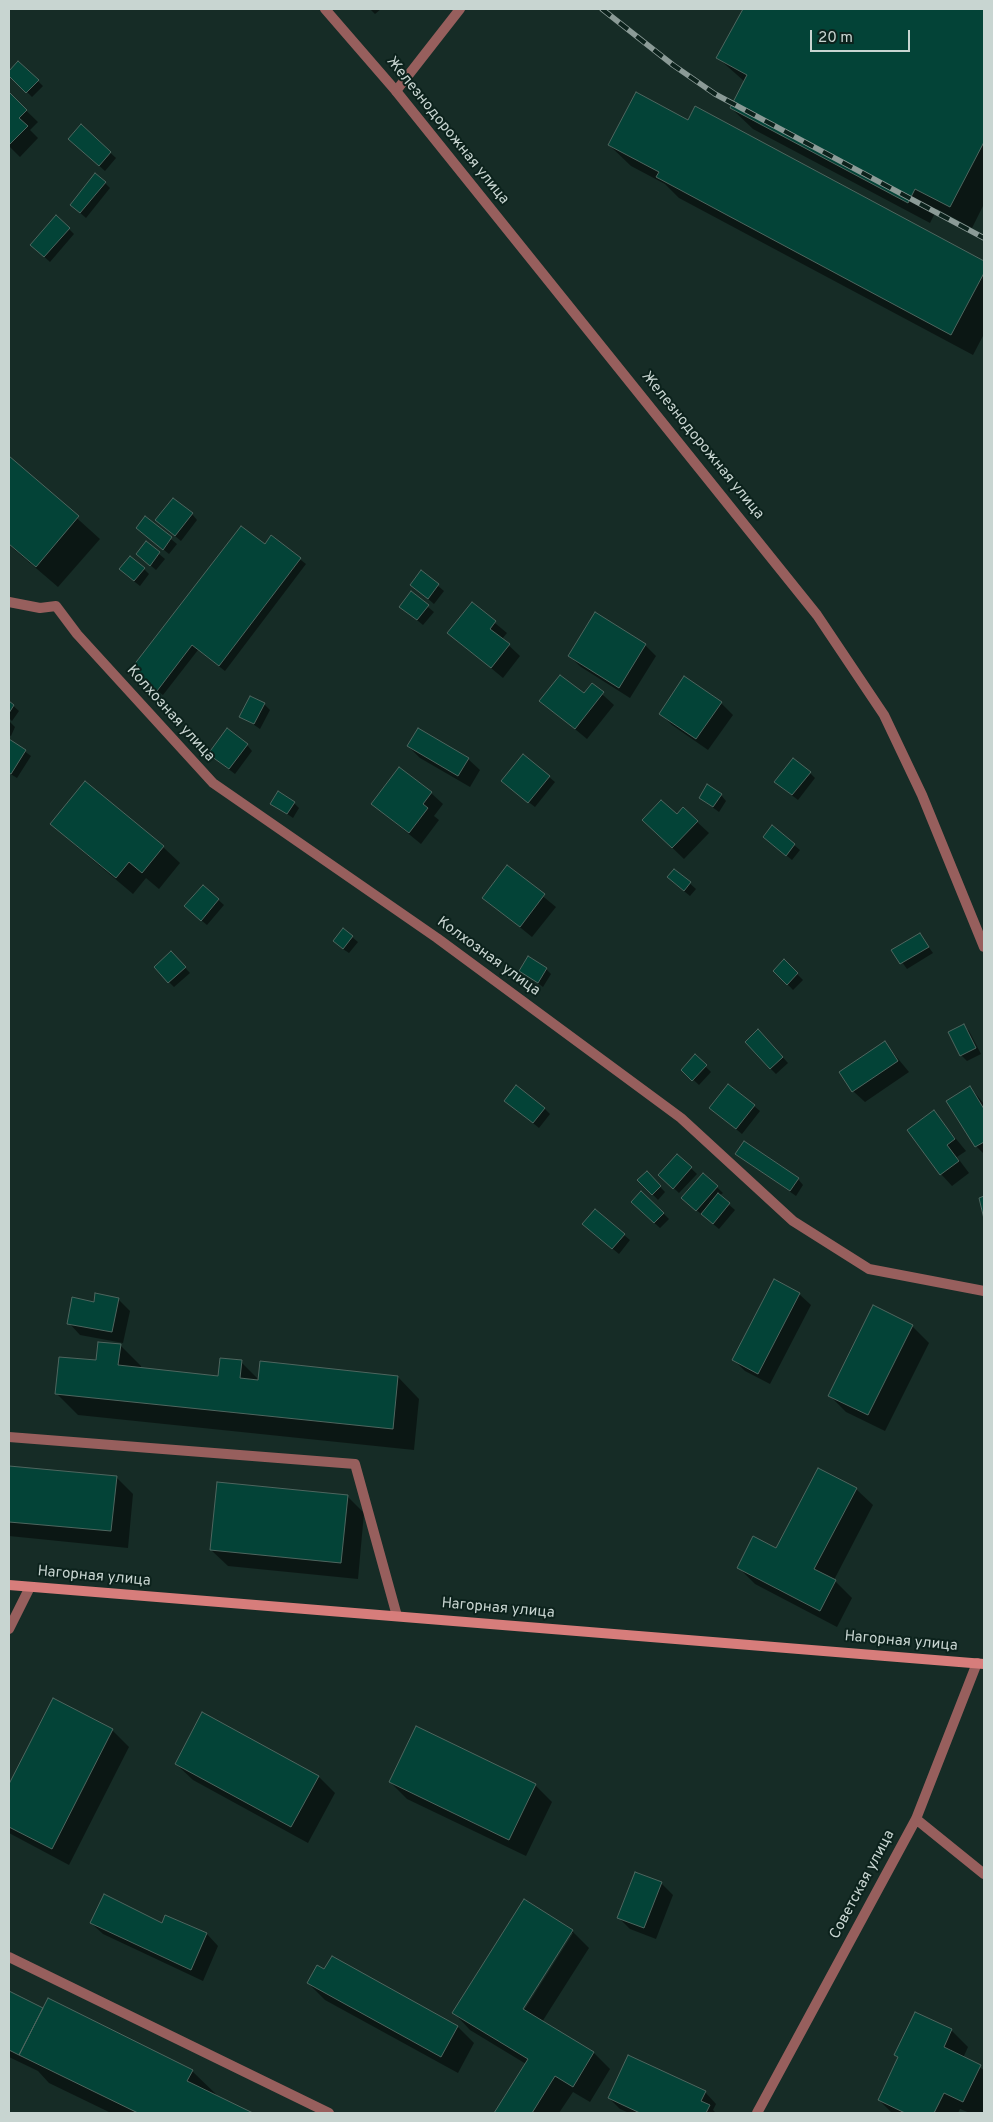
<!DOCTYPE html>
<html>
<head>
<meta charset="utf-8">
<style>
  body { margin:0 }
  #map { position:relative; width:993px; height:2122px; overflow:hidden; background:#162c26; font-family:Overpass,sans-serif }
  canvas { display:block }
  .frame { position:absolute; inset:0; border:10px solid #c8d5d1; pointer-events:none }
  .scale { position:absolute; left:810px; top:30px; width:100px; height:22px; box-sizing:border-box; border:2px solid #c8d5d1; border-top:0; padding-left:6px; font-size:15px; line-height:18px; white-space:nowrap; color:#c8d5d1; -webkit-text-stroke:4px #0c221c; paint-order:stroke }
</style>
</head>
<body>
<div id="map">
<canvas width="993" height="2122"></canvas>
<div class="frame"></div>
<div class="scale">20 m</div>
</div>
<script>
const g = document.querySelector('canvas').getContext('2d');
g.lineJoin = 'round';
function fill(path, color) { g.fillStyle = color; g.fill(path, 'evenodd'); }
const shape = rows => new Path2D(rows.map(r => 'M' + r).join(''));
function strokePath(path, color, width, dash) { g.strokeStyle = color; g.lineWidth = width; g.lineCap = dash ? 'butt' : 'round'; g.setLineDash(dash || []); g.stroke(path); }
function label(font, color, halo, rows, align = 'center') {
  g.font = font + ' Overpass,sans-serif'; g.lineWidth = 4; g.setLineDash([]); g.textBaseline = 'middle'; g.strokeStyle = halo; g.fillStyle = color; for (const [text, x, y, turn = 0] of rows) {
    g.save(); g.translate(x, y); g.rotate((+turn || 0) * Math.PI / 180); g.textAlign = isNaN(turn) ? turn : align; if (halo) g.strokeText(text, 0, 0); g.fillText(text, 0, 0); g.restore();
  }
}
fill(shape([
  [370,9,381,9,375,14],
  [744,9,984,9,984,204,972,228,937,209,930,223,753,129,731,108,745,82,718,58],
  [19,63,43,86,32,97,9,74],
  [9,94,38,122,30,130,38,138,20,157,9,146],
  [696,108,984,262,984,334,973,355,679,198,665,184,631,166,609,145,689,121],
  [81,126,116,158,105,171,75,144],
  [105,183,110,188,86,218,77,210],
  [69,229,74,234,50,262,37,250],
  [9,457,100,539,58,587,9,545],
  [192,514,197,520,181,541,162,525],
  [145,518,177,544,169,554,137,528],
  [272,537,306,564,225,671,198,650,163,695,137,676],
  [146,543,165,559,156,570,143,559],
  [144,569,149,574,140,586,126,575],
  [422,572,444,591,434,604,412,585],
  [411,593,434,612,423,625,401,607],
  [472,604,507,633,502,639,520,656,503,678,449,633],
  [645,645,656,656,630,698,581,667,569,656],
  [685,678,721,703,733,715,708,750,672,725,660,713],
  [592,685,614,705,587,739,541,701,584,695],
  [9,702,19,711,12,721,9,718],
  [264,704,270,710,260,729,241,716],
  [9,721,15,727,11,736,9,735],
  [9,740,31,756,17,778,9,773],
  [247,745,252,751,235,774,215,759],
  [408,746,468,759,480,770,470,787,420,758],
  [810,773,815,778,798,800,781,787],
  [549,777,555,782,535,807,508,786],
  [431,793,443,804,434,816,439,820,421,844,372,804],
  [721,795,726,801,719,812,700,798],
  [272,803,294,803,299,808,293,818],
  [683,809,709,833,684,859,655,831],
  [52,824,163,847,180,863,159,889,146,878,133,894,69,840],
  [772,827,800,850,792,860,770,842],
  [507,867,556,907,532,937,484,898],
  [675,870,696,889,690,896,674,883],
  [203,886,224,905,207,925,191,912],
  [919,934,933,953,907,969,893,950],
  [352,937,358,942,349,953,340,947],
  [171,953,190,973,174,987,169,982],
  [784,961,803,980,793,990,775,971],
  [546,969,551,974,543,987,520,970],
  [963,1025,969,1031,981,1054,967,1061,961,1055,949,1032],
  [764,1037,788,1063,776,1074,770,1068],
  [885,1043,909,1072,865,1102,853,1091],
  [695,1056,711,1072,699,1085,683,1070],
  [970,1087,984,1104,984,1154,976,1146,948,1101],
  [506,1101,544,1108,550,1114,539,1128],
  [754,1106,760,1111,742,1134,716,1113],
  [934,1112,966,1151,957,1157,969,1173,952,1186,941,1174],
  [737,1154,798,1179,803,1185,796,1196],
  [677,1155,697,1174,679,1193,665,1180],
  [647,1173,665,1192,658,1200,639,1180],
  [703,1174,723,1193,719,1196,735,1210,719,1229,688,1203],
  [638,1208,663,1213,669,1219,660,1228],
  [595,1211,630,1240,619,1254,589,1229],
  [799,1294,811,1305,770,1384,745,1371,734,1360],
  [118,1299,130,1311,123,1343,80,1335,69,1323,95,1303],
  [912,1326,929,1343,885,1431,846,1412,829,1395],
  [120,1345,141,1366,141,1369,219,1377,241,1362,259,1380,398,1377,419,1399,414,1450,78,1415,56,1393],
  [9,1467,116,1477,133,1494,128,1548,9,1536],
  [856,1489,873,1505,834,1580,852,1598,837,1627,755,1584,738,1567,776,1550],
  [347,1496,364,1513,358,1579,228,1566,211,1550],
  [54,1700,112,1730,129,1747,69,1865,9,1833,9,1787],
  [203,1714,319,1777,335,1793,308,1843,193,1780,176,1764],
  [390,1782,535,1785,552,1802,526,1856,407,1799],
  [661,1883,673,1895,656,1939,630,1929,619,1918],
  [166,1916,207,1934,218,1946,203,1981,103,1934,91,1923,163,1924],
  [572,1931,589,1948,542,2022,594,2053,610,2069,590,2102,573,2092,559,2113,496,2113,526,2064,470,2030,454,2013],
  [570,1933,573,1933,521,2015,519,2013],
  [308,1983,458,2027,474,2043,458,2073,325,2000],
  [9,1992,42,2009,192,2071,220,2098,250,2113,111,2113,49,2083,38,2071,9,2057],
  [951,2030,968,2047,963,2058,984,2070,983,2113,970,2113,960,2109,958,2113,892,2113,879,2100,899,2058,896,2055],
  [705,2092,716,2104,713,2110,716,2113,629,2113,620,2109,609,2098]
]), '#0007');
const building = shape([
  [743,9,984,9,984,142,950,207,915,189,908,203,730,108,747,75,716,58,743,9],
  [18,61,39,80,26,93,9,76,9,71,18,61],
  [9,92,27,110,19,118,28,126,9,145,9,92],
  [636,92,688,120,695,106,984,261,984,273,951,335,656,177,659,172,608,145,636,92],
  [81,124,111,152,99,166,68,139,81,124],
  [95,173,106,182,80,213,70,205,95,173],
  [56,215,70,228,44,257,30,245,56,215],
  [9,456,79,516,36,567,9,544,9,456],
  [173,498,193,513,175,536,155,520,173,498],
  [145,516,172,537,163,550,136,528,145,516],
  [241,526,265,544,271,535,301,558,219,666,192,645,157,691,130,670,241,526],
  [146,541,160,552,150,566,136,554,146,541],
  [130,556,145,568,134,581,119,569,130,556],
  [421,570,439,584,428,599,410,585,421,570],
  [411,591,429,605,417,620,399,607,411,591],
  [472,602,496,621,490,629,510,644,491,668,447,633,472,602],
  [595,612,646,644,619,688,568,656,595,612],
  [560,675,584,693,592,683,604,692,575,729,539,701,560,675],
  [684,676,722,702,696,739,659,714,684,676],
  [250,696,265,703,254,724,239,717,250,696],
  [9,701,14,705,9,713,9,701],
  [227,728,248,744,229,769,208,754,227,728],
  [418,728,469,758,458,776,407,746,418,728],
  [9,739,26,750,11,774,9,773,9,739],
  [523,754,550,776,528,803,501,781,523,754],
  [793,758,811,772,792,795,774,782,793,758],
  [399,767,432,792,423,804,428,808,409,833,371,804,399,767],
  [85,781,164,846,142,873,129,862,116,878,50,824,85,781],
  [707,784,722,794,713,807,699,798,707,784],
  [278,791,295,802,287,814,270,804,278,791],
  [661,800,677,814,683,807,698,821,672,848,642,820,661,800],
  [772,825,795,844,786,856,763,837,772,825],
  [507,865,545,894,520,927,482,898,507,865],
  [674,869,691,882,684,891,667,877,674,869],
  [203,885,219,899,201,921,184,906,203,885],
  [343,928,353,936,343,949,333,941,343,928],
  [920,933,929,947,900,964,891,950,920,933],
  [171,951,186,967,168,983,154,967,171,951],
  [528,956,547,968,538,983,519,971,528,956],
  [784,959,798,973,787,985,773,971,784,959],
  [964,1024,976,1048,960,1056,948,1032,964,1024],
  [758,1029,783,1057,770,1069,745,1042,758,1029],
  [885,1041,898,1061,852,1092,839,1072,885,1041],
  [695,1054,707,1065,692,1081,681,1070,695,1054],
  [728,1084,755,1105,736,1129,709,1108,728,1084],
  [516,1085,545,1108,533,1123,504,1101,516,1085],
  [970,1086,984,1109,984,1142,975,1147,946,1101,970,1086],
  [934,1110,955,1139,947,1145,959,1161,940,1175,907,1130,934,1110],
  [744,1141,799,1178,790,1191,735,1154,744,1141],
  [677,1154,692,1167,673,1189,658,1175,677,1154],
  [647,1171,661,1186,652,1195,637,1180,647,1171],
  [703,1173,718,1186,696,1211,681,1198,703,1173],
  [641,1191,664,1213,654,1223,631,1202,641,1191],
  [718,1193,730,1203,713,1224,701,1214,718,1193],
  [984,1196,984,1219,979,1198,984,1196],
  [595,1209,625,1234,612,1249,582,1224,595,1209],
  [774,1279,800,1293,758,1374,732,1360,774,1279],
  [95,1293,119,1298,112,1332,67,1324,72,1297,94,1302,95,1293],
  [873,1305,913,1325,868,1415,828,1396,873,1305],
  [98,1342,121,1344,118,1365,218,1376,220,1358,242,1360,240,1378,258,1380,260,1361,398,1376,393,1429,55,1394,59,1357,96,1360,98,1342],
  [9,1466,117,1476,111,1531,9,1522,9,1466],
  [818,1468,857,1488,814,1569,836,1580,820,1611,737,1568,753,1536,776,1548,818,1468],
  [217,1482,348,1495,341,1563,210,1550,217,1482],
  [53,1698,113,1729,52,1849,9,1827,9,1784,53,1698],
  [202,1712,319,1776,291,1827,175,1764,202,1712],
  [416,1726,536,1784,509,1840,389,1782,416,1726],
  [635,1872,662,1882,644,1928,617,1918,635,1872],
  [104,1894,162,1923,165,1915,207,1933,191,1970,90,1923,104,1894],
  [524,1899,573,1930,523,2009,594,2052,573,2087,555,2076,532,2113,494,2113,528,2059,452,2013,524,1899],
  [332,1956,458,2026,441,2057,307,1983,317,1965,324,1969,332,1956],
  [9,1991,43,2008,19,2055,9,2050,9,1991],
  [48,1998,193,2070,187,2081,253,2113,138,2113,19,2055,48,1998],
  [915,2012,952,2029,944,2047,981,2065,963,2102,944,2093,934,2113,905,2113,878,2100,898,2057,894,2055,915,2012],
  [628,2055,706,2091,701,2101,710,2105,706,2113,640,2113,608,2098,628,2055]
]);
fill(building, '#034337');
strokePath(building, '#4e665f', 1);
strokePath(shape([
  [396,91,460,9],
  [9,1437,355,1464,397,1616],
  [9,1957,329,2113]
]), '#975f5d', 10);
strokePath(shape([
  [325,9,396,91,817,615,884,715,922,795,984,947],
  [9,602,40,608,56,606,77,634,213,783,437,938,681,1118,793,1221,869,1269,984,1291],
  [9,1629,30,1587],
  [916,1819,984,1874],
  [757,2113,916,1819,977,1663]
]), '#975f5d', 10);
strokePath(shape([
  [9,1585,984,1664]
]), '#d77d7b', 10);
const rail = shape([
  [602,9,673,65,715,94,984,238]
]);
strokePath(rail, '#8b9b97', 5.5);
strokePath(rail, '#0c221c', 4, [11]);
label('15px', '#c8d5d1', '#0c221c', [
  ["Железнодорожная улица",447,131,51],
  ["Железнодорожная улица",702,446,51],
  ["Колхозная улица",170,714,48],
  ["Колхозная улица",488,957,36],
  ["Нагорная улица",94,1577,5],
  ["Нагорная улица",498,1609,5],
  ["Нагорная улица",901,1642,5],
  ["Советская улица",863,1885,-62]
]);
</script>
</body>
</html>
